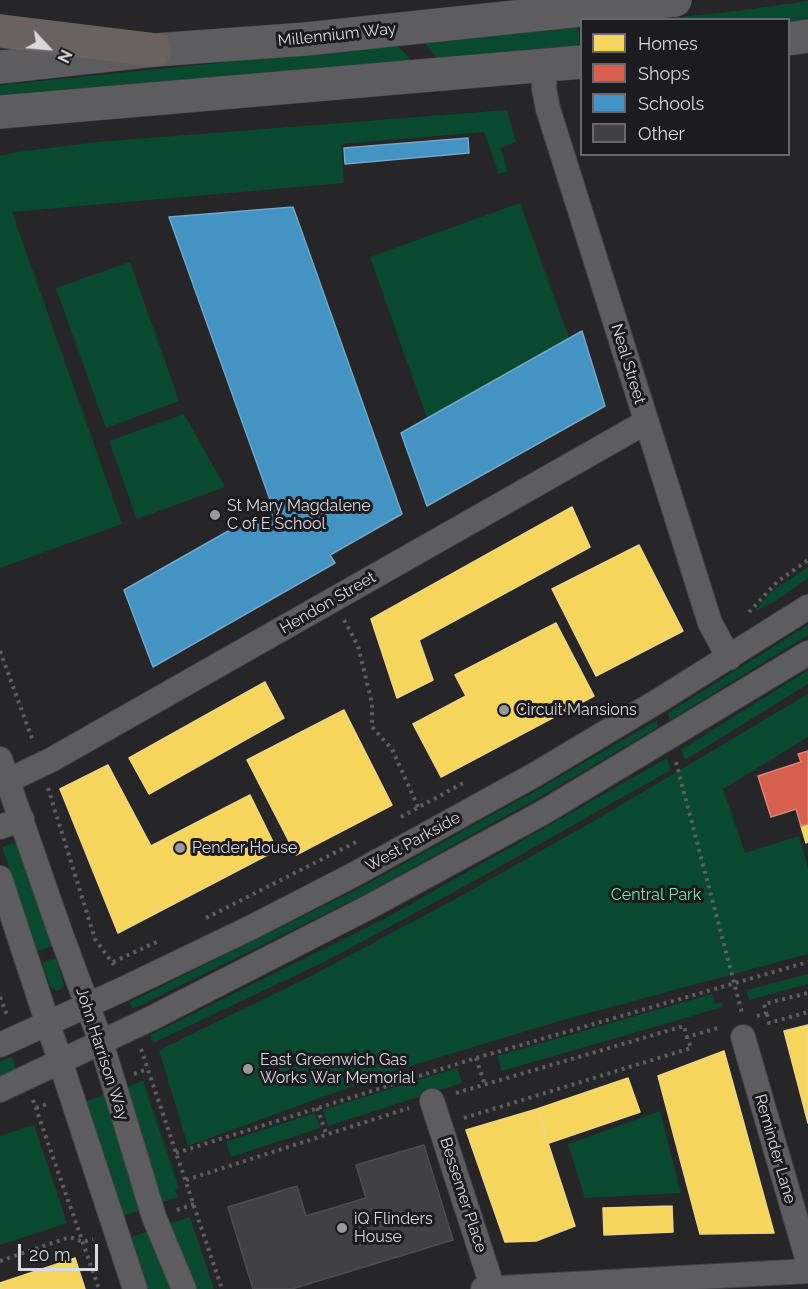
<!DOCTYPE html>
<html>
<head>
<meta charset="utf-8">
<style>
  body { margin:0 }
  #map { position:relative; width:808px; height:1289px; overflow:hidden; background:#262629; font-family:Raleway,sans-serif }
  canvas { display:block }
  .legend { position:absolute; left:580px; top:18px; width:210px; height:138px; box-sizing:border-box; background:#1c1b20; border:2px solid #68676b; margin:0; padding:8px 10px; list-style:none; font-size:18px; color:#d9d9dc }
  .legend li { display:flex; align-items:center; gap:12px; height:30px }
  .legend b { width:30px; border:2px solid #68676b }
  .north { position:absolute; left:18px; top:18px; width:60px; height:60px; -webkit-text-stroke:4px #1c1b20; paint-order:stroke; rotate:116deg; font-size:16px; font-weight:700; line-height:24px; text-align:center; color:#d9d9dc }
  .north::after { content:''; display:block; margin:auto; width:21px; height:27px; background:#d9d9dc; clip-path:polygon(50% 0,100% 100%,50% 72%,0 100%) }
  .scale { position:absolute; left:18px; top:1244px; width:80px; height:27px; box-sizing:border-box; border:3px solid #d9d9dc; border-top:0; padding-left:8px; font-size:18px; line-height:21px; white-space:nowrap; color:#d9d9dc; -webkit-text-stroke:4px #1c1b20; paint-order:stroke }
</style>
</head>
<body>
<div id="map">
<canvas width="808" height="1289"></canvas>
<ul class="legend">
<li><b style="height:16px;background:#f6d55c"></b>Homes</li>
<li><b style="height:16px;background:#d6604d"></b>Shops</li>
<li><b style="height:16px;background:#4393c3"></b>Schools</li>
<li><b style="height:16px;background:#414143"></b>Other</li>
</ul>
<div class="north">N</div>
<div class="scale">20 m</div>
</div>
<script>
const g = document.querySelector('canvas').getContext('2d');
g.lineJoin = 'round';
function fill(path, color) { g.fillStyle = color; g.fill(path, 'evenodd'); }
const shape = rows => new Path2D(rows.map(r => 'M' + r).join(''));
function strokePath(path, color, width, dash) { g.strokeStyle = color; g.lineWidth = width; g.lineCap = dash ? 'butt' : 'round'; g.setLineDash(dash || []); g.stroke(path); }
function label(font, color, halo, rows, align = 'center') {
  g.font = font + ' Raleway,sans-serif'; g.lineWidth = 6; g.setLineDash([]); g.textBaseline = 'middle'; g.strokeStyle = halo; g.fillStyle = color; for (const [text, x, y, turn = 0] of rows) {
    g.save(); g.translate(x, y); g.rotate((+turn || 0) * Math.PI / 180); g.textAlign = isNaN(turn) ? turn : align; if (halo) g.strokeText(text, 0, 0); g.fillText(text, 0, 0); g.restore();
  }
}
fill(shape([
  [808,1,808,21,789,24,788,20,648,20,737,11],
  [578,24,580,48,438,59,422,40],
  [397,45,412,61,0,95,0,85],
  [507,110,516,142,500,148,508,171,499,174,484,132,341,144,344,183,12,212,122,524,0,568,0,156,17,152,98,142],
  [520,203,569,338,427,418,370,257],
  [130,262,179,401,106,428,56,288],
  [184,414,225,487,137,519,109,441],
  [808,567,808,578,774,602,755,611,771,592],
  [808,625,808,635,670,720,668,713],
  [808,670,808,684,685,760,681,750],
  [808,694,808,737,723,789,745,853,799,836,808,868,808,954,563,1020,397,1070,188,1146,159,1050,311,976,459,897,599,818],
  [657,720,658,727,540,797,363,895,133,1009,130,1002,360,888,537,790],
  [667,758,671,770,476,880,328,960,153,1043,150,1035,388,917],
  [17,842,52,946,38,951,2,847],
  [56,958,64,985,59,990,56,991,50,986,42,963],
  [808,974,808,984,749,1000,747,990],
  [712,994,715,1004,722,1002,723,1007,502,1071,497,1056],
  [12,1057,16,1069,0,1076,0,1061],
  [457,1068,462,1083,328,1126,323,1110],
  [143,1081,179,1188,175,1190,178,1197,158,1204,126,1087],
  [106,1094,144,1209,120,1217,82,1103],
  [660,1111,681,1193,585,1198,568,1144],
  [315,1113,320,1128,231,1157,226,1142],
  [34,1125,67,1223,0,1245,0,1136],
  [190,1217,214,1289,192,1289,166,1225],
  [151,1230,174,1289,143,1289,127,1239]
]), '#09492f');
const homes = shape([
  [572,507,590,547,419,640,433,680,397,698,371,619,572,507],
  [639,545,683,631,596,676,552,589,639,545],
  [556,623,594,696,441,777,413,724,466,696,455,675,556,623],
  [265,682,284,718,149,794,129,758,265,682],
  [344,710,392,805,296,855,247,760,344,710],
  [108,765,151,846,250,795,277,850,118,933,60,789,108,765],
  [808,824,808,842,806,843,801,826,808,824],
  [808,1025,808,1123,784,1031,808,1025],
  [724,1051,774,1233,700,1234,658,1076,724,1051],
  [628,1078,640,1112,549,1143,537,1109,628,1078],
  [537,1109,575,1226,536,1241,505,1242,466,1130,537,1109],
  [672,1206,673,1232,604,1235,603,1208,672,1206],
  [75,1258,85,1289,0,1289,0,1283,75,1258]
]);
fill(homes, '#f6d55c');
strokePath(homes, '#edd682', 1.5);
const shops = shape([
  [808,751,808,824,801,826,796,809,771,817,758,776,801,762,798,754,808,751]
]);
fill(shops, '#d6604d');
strokePath(shops, '#d78478', 1.5);
const schools = shape([
  [468,138,469,153,345,164,344,148,468,138],
  [293,207,402,514,330,555,335,563,153,667,124,590,246,521,248,526,274,511,169,217,293,207],
  [582,331,605,406,427,506,401,433,582,331]
]);
fill(schools, '#4393c3');
strokePath(schools, '#70a8ca', 1.5);
const building = shape([
  [424,1145,453,1240,292,1289,253,1289,228,1207,297,1186,306,1216,366,1198,356,1165,424,1145]
]);
fill(building, '#414143');
strokePath(building, '#4d4d4f', 1.5);
const street = shape([
  [545,65,544,89,548,109,710,623,729,658],
  [0,759,59,929,101,1042,154,1217,184,1289],
  [7,781,51,760,646,422],
  [0,827,22,819],
  [0,878,135,1289],
  [743,1037,808,1261],
  [0,1045,121,990,250,928,353,875,536,774,658,701,808,607],
  [0,1090,150,1019,369,907,544,812,808,653],
  [432,1101,493,1289],
  [483,1289,808,1271]
]);
const secondary = shape([
  [788,39,808,36],
  [0,67,155,50,306,39,675,0],
  [0,112,582,62]
]);
const highway = shape([
  [0,31,155,50]
]);
strokePath(street, '#434346', 26);
strokePath(secondary, '#434346', 34);
strokePath(highway, '#434346', 34);
strokePath(shape([
  [749,612,777,582,808,560],
  [344,620,358,646,372,703,372,727,392,749,418,807],
  [0,651,33,741],
  [676,762,742,1013],
  [48,788,95,939,114,965],
  [401,817,465,782],
  [206,918,360,840],
  [113,962,159,941],
  [0,997,7,1015],
  [767,1014,769,1023,808,1012],
  [757,1016,766,1013,764,1004,808,993],
  [141,1049,222,1289],
  [476,1058,485,1085],
  [134,1074,148,1069],
  [456,1093,684,1026,687,1037,721,1027],
  [33,1100,99,1289],
  [36,1108,50,1103],
  [317,1108,326,1133],
  [464,1118,691,1048,687,1037],
  [176,1153,476,1058,808,962],
  [186,1180,409,1108],
  [177,1210,194,1204],
  [0,1261,70,1237,83,1242,93,1239]
]), '#5d5d5f', 4, [3, 4.5]);
strokePath(street, '#5d5d5f', 24);
strokePath(secondary, '#5d5d5f', 33);
strokePath(highway, '#6a625f', 33);
for (const [x, y, r, color] of [
  [215,515,6,"#9a9a9d"],
  [504,710,6,"#9a9a9d"],
  [180,848,6,"#9a9a9d"],
  [248,1069,6,"#9a9a9d"],
  [342,1228,6,"#9a9a9d"]
]) { const dot = new Path2D(); dot.arc(x, y, r, 0, 2 * Math.PI); g.fillStyle = color; g.fill(dot); strokePath(dot, '#1c1b20', 2); }
label('16px', '#d9d9dc', '#1c1b20', [
  ["Millennium Way",337,35,-6],
  ["Neal Street",628,364,73],
  ["Hendon Street",328,603,-30],
  ["West Parkside",413,842,-29],
  ["John Harrison Way",102,1054,72],
  ["Reminder Lane",775,1149,74],
  ["Bessemer Place",463,1195,72]
]);
label('16px', '#d9d9dc', '#1c1b20', [
  ["St Mary Magdalene",227,506],
  ["C of E School",227,524],
  ["Circuit Mansions",516,710],
  ["Pender House",192,848],
  ["East Greenwich Gas",260,1060],
  ["Works War Memorial",260,1078],
  ["iQ Flinders",354,1219],
  ["House",354,1237]
], 'left');
label('16px', '#6ce9ab', '#1c1b20', [
  ["Central Park",656,895]
]);
</script>
</body>
</html>
